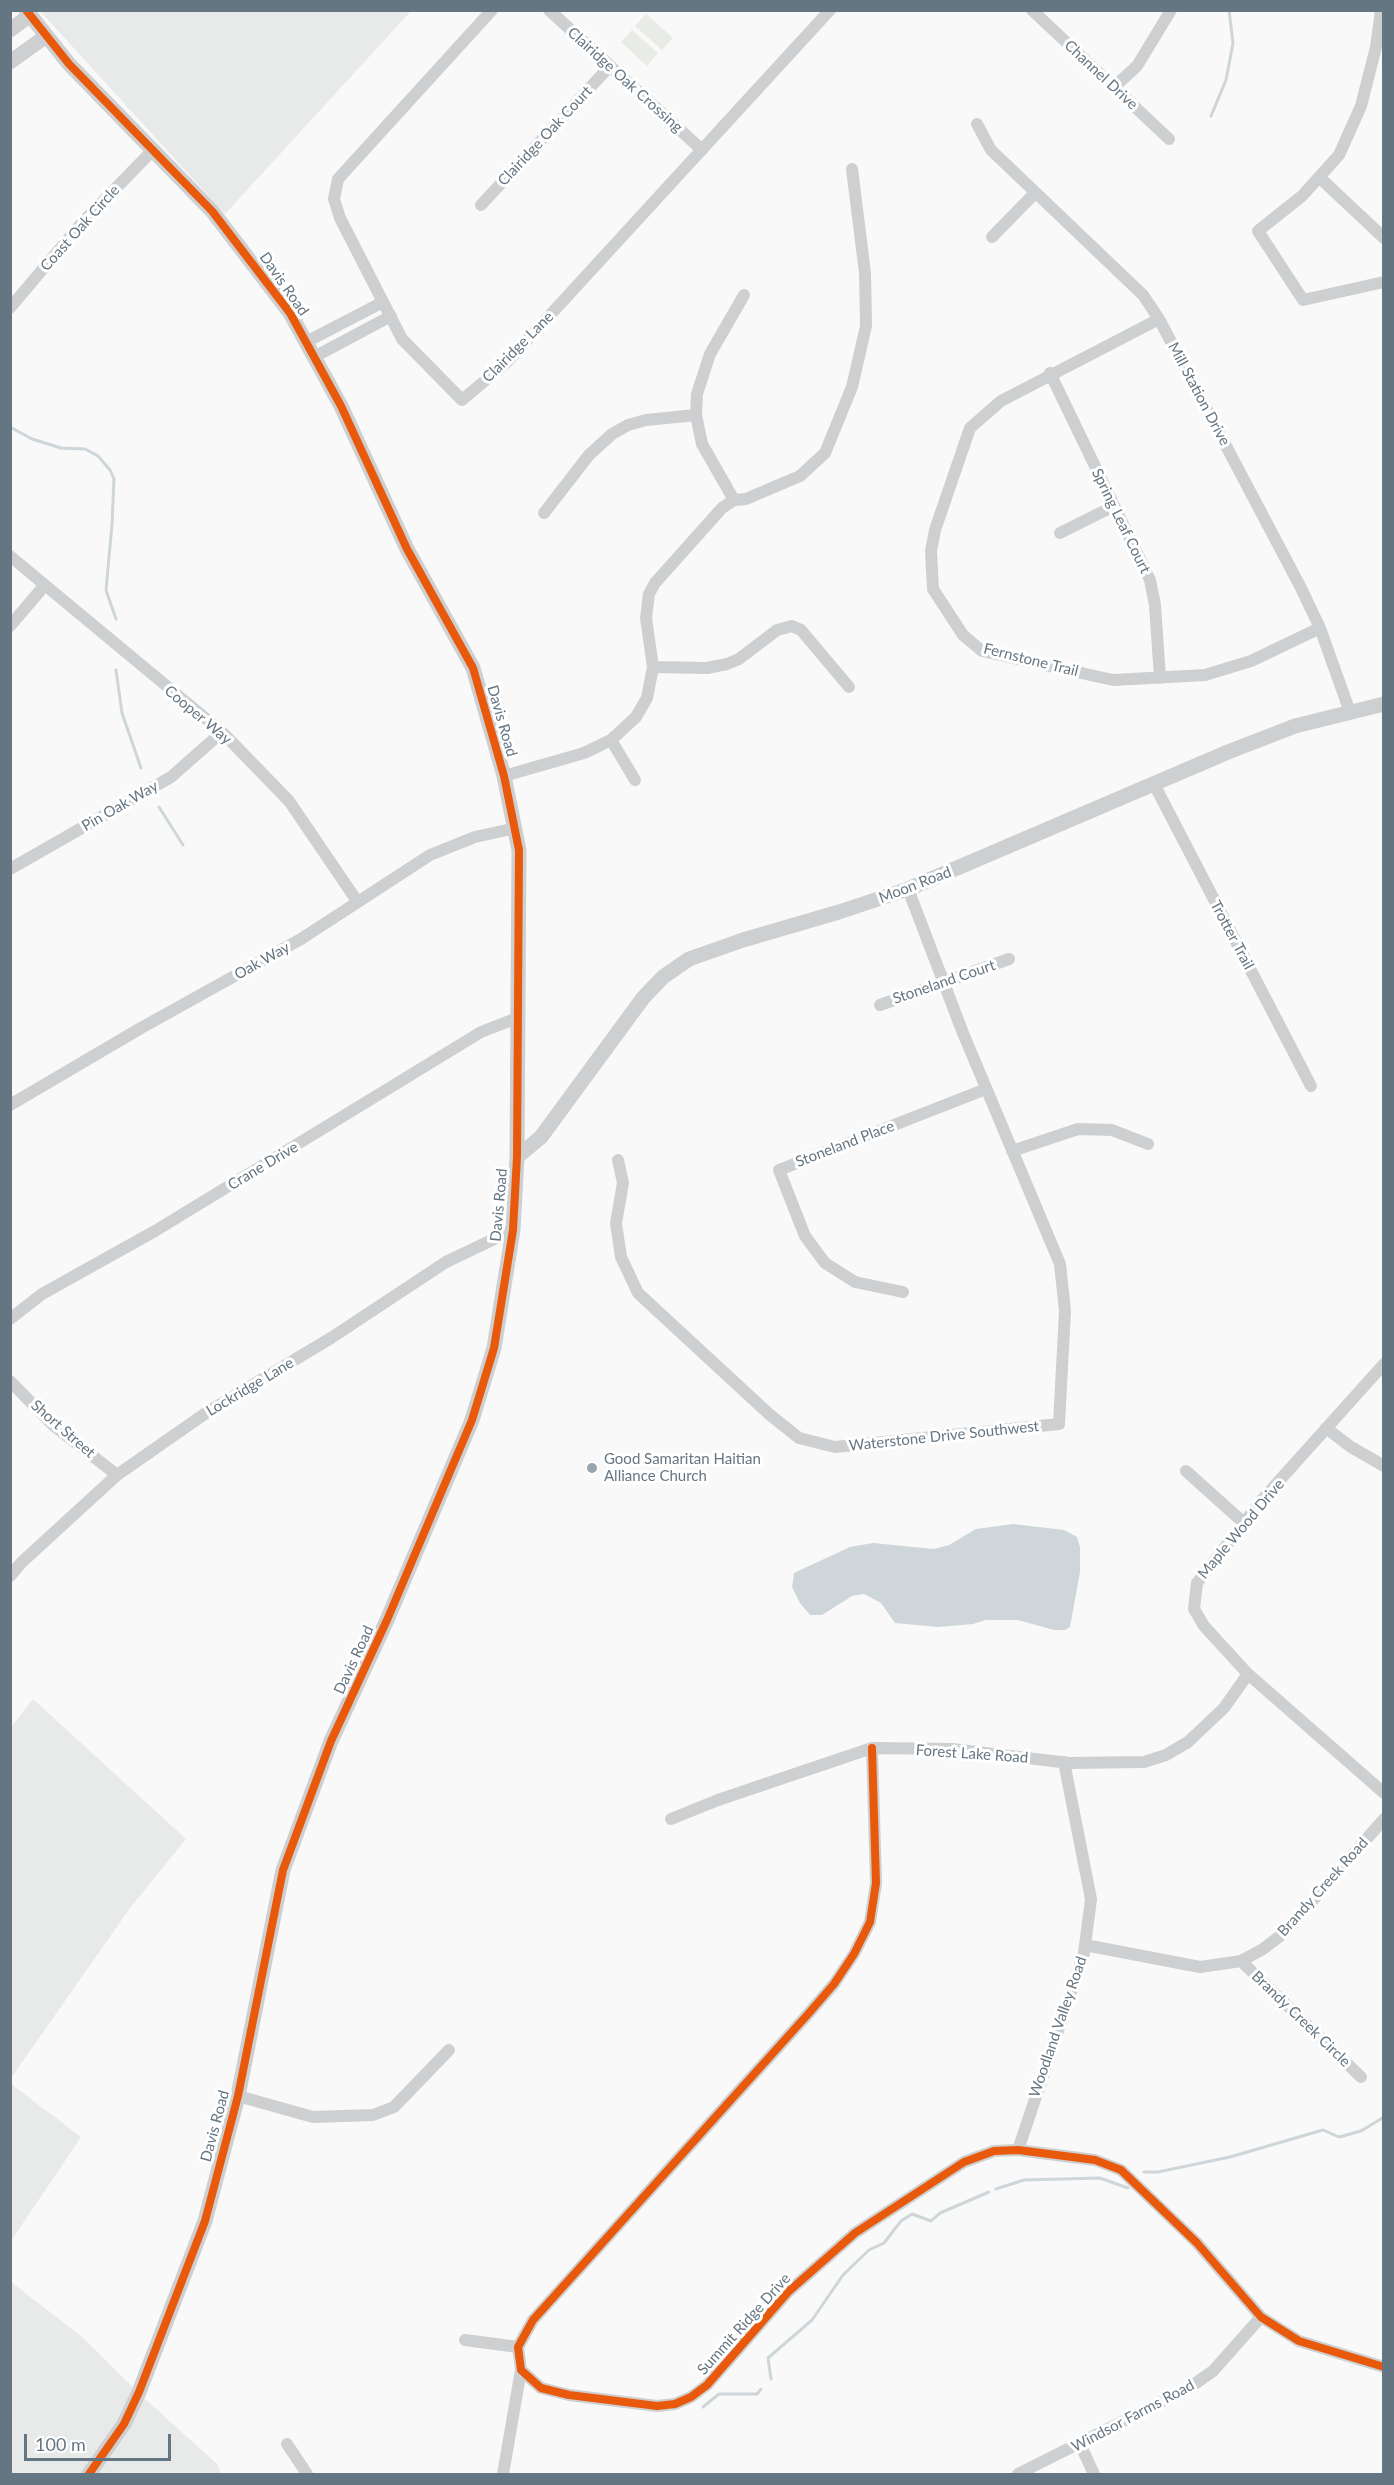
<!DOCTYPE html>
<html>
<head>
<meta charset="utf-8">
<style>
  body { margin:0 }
  #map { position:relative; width:1394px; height:2485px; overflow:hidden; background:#f9f9f9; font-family:Lato,sans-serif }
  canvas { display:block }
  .frame { position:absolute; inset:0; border:12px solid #657683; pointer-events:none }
  .scale { position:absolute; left:24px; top:2434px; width:147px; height:27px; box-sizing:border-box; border:3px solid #657683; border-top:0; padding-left:8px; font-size:18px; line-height:21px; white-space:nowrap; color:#657683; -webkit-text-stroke:4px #fff; paint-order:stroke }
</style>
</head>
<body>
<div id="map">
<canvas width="1394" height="2485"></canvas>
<div class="frame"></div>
<div class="scale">100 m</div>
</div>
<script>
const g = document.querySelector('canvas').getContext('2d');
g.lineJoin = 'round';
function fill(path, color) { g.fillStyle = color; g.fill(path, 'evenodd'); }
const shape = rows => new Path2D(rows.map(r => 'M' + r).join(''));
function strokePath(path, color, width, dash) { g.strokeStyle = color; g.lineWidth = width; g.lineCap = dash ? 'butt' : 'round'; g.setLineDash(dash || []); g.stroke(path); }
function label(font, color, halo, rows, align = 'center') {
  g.font = font + ' Lato,sans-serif'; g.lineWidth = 6; g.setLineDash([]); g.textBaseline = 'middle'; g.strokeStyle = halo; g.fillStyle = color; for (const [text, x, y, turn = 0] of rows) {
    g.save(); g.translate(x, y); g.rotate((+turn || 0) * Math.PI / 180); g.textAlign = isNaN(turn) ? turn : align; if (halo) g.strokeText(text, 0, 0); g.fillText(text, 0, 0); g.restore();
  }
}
fill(shape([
  [40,11,411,11,225,214],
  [33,1699,186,1839,130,1908,11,2078,11,1727],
  [11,2084,81,2137,11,2241],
  [10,2281,82,2337,144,2398,217,2464,221,2474,11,2474]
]), '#e8e9e9');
fill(shape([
  [646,14,673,38,662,50,635,26],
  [632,30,658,53,647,66,621,42]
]), '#e8ebe6');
fill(shape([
  [1013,1524,1064,1530,1077,1537,1080,1547,1080,1572,1070,1627,1065,1630,1054,1630,1018,1620,986,1620,973,1624,938,1627,895,1623,881,1603,864,1594,852,1596,822,1615,810,1615,800,1603,792,1587,794,1573,850,1547,873,1543,934,1549,949,1545,976,1529]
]), '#ced6d9');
strokePath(shape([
  [1211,116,1226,80,1233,43,1229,10],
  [10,427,32,439,61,448,85,449,98,456,110,470,114,479,112,524,106,590,116,619],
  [116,670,122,713,141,768],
  [159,807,183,845],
  [1144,2172,1158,2172,1230,2157,1323,2130,1339,2137,1361,2131,1384,2117],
  [996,2189,1024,2180,1100,2178,1128,2188],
  [771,2379,768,2358,812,2320,843,2275,869,2250,884,2243,901,2221,912,2214,931,2221,940,2213,989,2192],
  [703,2407,719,2394,757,2394,761,2389]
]), '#ced6d9', 3);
strokePath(shape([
  [492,10,338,179,334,199,340,218,402,339,462,400,506,363,830,10],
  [549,10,702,150],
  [1032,10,1169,139],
  [1381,10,1376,47,1361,106,1339,155,1302,196,1258,231,1303,300,1384,282],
  [1114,87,1137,66,1171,10],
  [977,124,991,150,1143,295,1159,319,1300,586,1320,628,1350,712],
  [1319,177,1384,238],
  [481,205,610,66],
  [992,237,1035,193],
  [10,308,80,225,152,151],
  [1159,319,1001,401,970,428,935,530,931,551,933,589,963,635,982,651,1113,680,1205,675,1251,661,1320,628],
  [306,342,383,302],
  [314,357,391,316],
  [1050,373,1150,580,1155,605,1160,678],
  [734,500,702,444,696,415,697,394,710,354,744,295],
  [544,513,589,455,612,434,628,425,646,420,696,415],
  [1060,533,1114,506],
  [10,556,222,732,289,801,357,901],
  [10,626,44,586],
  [653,667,707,668,727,664,739,659,777,630,792,626,801,630,849,687],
  [611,740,635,780],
  [504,776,584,753,611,740,636,717,647,698,653,667,646,618,649,594,655,583,722,508,734,500,746,499,800,476,825,453,852,387,866,326,865,273,852,169],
  [1154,784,1311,1086],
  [10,869,171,777,222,732],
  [880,1005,1009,959],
  [10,1105,141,1028,301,939,430,855,475,837,516,828],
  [1012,1151,1078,1129,1112,1130,1148,1144],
  [618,1160,623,1183,616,1223,621,1257,638,1293,769,1414,799,1438,835,1447,1059,1424,1065,1311,1060,1264,963,1033,908,889],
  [903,1292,855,1282,825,1263,805,1236,779,1170,986,1089],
  [10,1319,42,1294,155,1231,481,1032,517,1018],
  [1384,1364,1261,1501,1197,1583,1194,1609,1204,1626,1248,1674,1384,1793],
  [10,1381,53,1425,117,1475],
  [1326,1428,1351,1447,1384,1466],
  [1186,1471,1244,1523],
  [10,1576,22,1562,117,1475,206,1413,331,1338,446,1262,513,1230],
  [872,1748,876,1883,870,1922,854,1954,834,1984,809,2013,533,2320,518,2347,521,2370,541,2388,569,2395,657,2406,675,2404,691,2397,707,2385,788,2292,855,2233,964,2162,994,2151,1018,2150,1095,2160,1121,2170,1197,2243,1261,2317,1299,2341,1384,2367],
  [671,1819,718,1800,872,1748,952,1749,1069,1763,1144,1762,1166,1755,1188,1742,1224,1708,1248,1674],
  [1085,1945,1200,1967,1241,1961,1263,1949,1284,1933,1384,1819],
  [1241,1961,1361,2077],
  [238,2096,313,2117,373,2115,394,2107,449,2050],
  [1018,2150,1084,1953,1091,1899,1064,1762],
  [465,2340,518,2347],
  [287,2444,307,2474],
  [1080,2444,1094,2474],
  [503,2474,521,2370],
  [1018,2474,1189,2388,1213,2371,1261,2317]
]), '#cecfd0', 12);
strokePath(shape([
  [26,10,69,64,212,211,290,313,341,406,407,549,473,668,504,776,519,850,517,1157,513,1230,494,1348,472,1420,387,1620,331,1741,283,1870,238,2096,205,2221,139,2392,124,2424,89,2474],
  [10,30,29,16],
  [10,62,45,37],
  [517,1157,541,1137,643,998,663,977,689,959,743,940,839,912,908,889,1228,752,1295,726,1384,704]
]), '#cecfd0', 15);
strokePath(shape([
  [26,10,69,64,212,211,290,313,341,406,407,549,473,668,504,776,519,850,517,1157,513,1230,494,1348,472,1420,387,1620,331,1741,283,1870,238,2096,205,2221,139,2392,124,2424,89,2474],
  [872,1748,876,1883,870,1922,854,1954,834,1984,809,2013,533,2320,518,2347,521,2370,541,2388,569,2395,657,2406,675,2404,691,2397,707,2385,788,2292,855,2233,964,2162,994,2151,1018,2150,1095,2160,1121,2170,1197,2243,1261,2317,1299,2341,1384,2367]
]), '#e8590c', 8);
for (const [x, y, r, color] of [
  [592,1468,6,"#99a4ac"]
]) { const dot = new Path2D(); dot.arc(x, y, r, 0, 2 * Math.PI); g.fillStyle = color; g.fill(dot); strokePath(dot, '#fff', 2); }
label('15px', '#657683', '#fff', [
  ["Channel Drive",1101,75,43],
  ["Clairidge Oak Crossing",625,80,42],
  ["Clairidge Oak Court",545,136,-47],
  ["Coast Oak Circle",80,228,-48],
  ["Davis Road",284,284,55],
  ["Clairidge Lane",518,347,-45],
  ["Mill Station Drive",1199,394,62],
  ["Spring Leaf Court",1121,521,64],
  ["Fernstone Trail",1031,660,14],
  ["Cooper Way",198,715,40],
  ["Davis Road",502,721,74],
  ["Pin Oak Way",120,806,-30],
  ["Moon Road",915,885,-21],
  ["Trotter Trail",1232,935,62],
  ["Oak Way",262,961,-29],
  ["Stoneland Court",944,982,-19],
  ["Stoneland Place",845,1144,-21],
  ["Crane Drive",263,1166,-31],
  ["Davis Road",499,1205,-85],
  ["Lockridge Lane",250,1387,-31],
  ["Short Street",63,1429,41],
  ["Waterstone Drive Southwest",944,1436,-6],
  ["Maple Wood Drive",1241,1529,-50],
  ["Davis Road",354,1660,-65],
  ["Forest Lake Road",972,1754,4],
  ["Brandy Creek Road",1323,1887,-48],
  ["Brandy Creek Circle",1301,2019,44],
  ["Woodland Valley Road",1058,2027,-71],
  ["Davis Road",215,2126,-75],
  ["Summit Ridge Drive",744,2324,-48],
  ["Windsor Farms Road",1133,2416,-28]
]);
label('15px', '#657683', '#fff', [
  ["Good Samaritan Haitian",604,1459],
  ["Alliance Church",604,1476]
], 'left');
</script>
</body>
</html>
